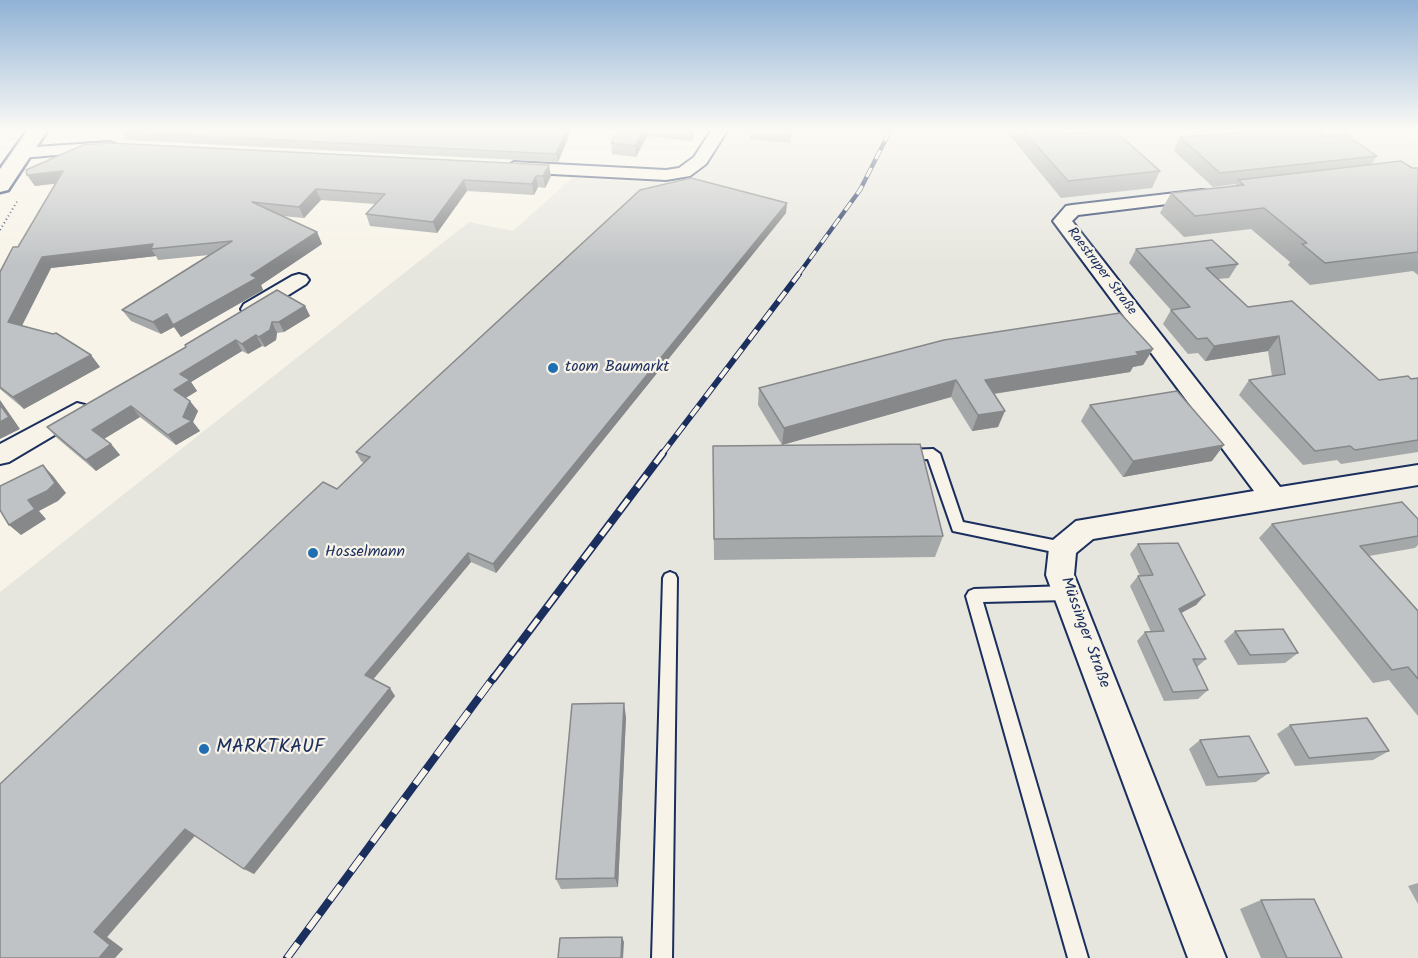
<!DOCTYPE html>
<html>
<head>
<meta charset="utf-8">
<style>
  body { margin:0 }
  canvas { display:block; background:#f7f3e8 }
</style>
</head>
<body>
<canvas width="1418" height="958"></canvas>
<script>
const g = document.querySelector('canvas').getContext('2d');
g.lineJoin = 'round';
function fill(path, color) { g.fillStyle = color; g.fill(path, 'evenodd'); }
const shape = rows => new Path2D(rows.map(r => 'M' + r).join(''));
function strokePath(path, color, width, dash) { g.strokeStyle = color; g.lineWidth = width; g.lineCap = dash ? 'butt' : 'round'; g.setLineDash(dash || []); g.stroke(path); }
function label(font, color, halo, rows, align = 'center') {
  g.font = font + ' Kalam,sans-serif'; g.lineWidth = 4.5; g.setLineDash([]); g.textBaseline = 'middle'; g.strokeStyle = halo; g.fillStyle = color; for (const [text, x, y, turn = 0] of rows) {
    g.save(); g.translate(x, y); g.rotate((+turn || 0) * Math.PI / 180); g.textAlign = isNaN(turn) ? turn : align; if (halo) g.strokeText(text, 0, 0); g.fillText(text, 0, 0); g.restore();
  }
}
fill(shape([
  [730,131,1403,131,1418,140,1418,958,0,958,0,592,469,222,513,231,572,178,669,183,693,178,710,162]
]), '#e6e5de');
const service = shape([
  [933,449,940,454,963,522,1063,542,1068,544,1070,548,1068,552,1063,554,953,531,928,459,904,460,897,455,904,450,933,449],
  [670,572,675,574,677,578,672,958,652,958,663,578,665,574,670,572],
  [1067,586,1072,588,1075,593,1072,598,1067,600,983,602,1088,958,1068,958,966,596,969,591,974,589,1067,586]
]);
const minor = shape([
  [711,131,727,131,706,164,690,176,666,180,514,172,506,167,514,162,666,170,679,168,694,157,711,131],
  [109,142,115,144,117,147,115,150,21,158,13,153,21,148,109,142],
  [1202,190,1208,191,1211,195,1208,199,1078,215,1072,221,1280,487,1418,465,1418,485,1093,539,1076,553,1074,575,1226,958,1188,958,1046,575,1049,548,1053,540,1076,521,1254,491,1053,221,1066,206,1072,205,1202,190],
  [299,274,306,276,309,280,306,284,258,314,251,315,244,314,241,309,244,304,292,276,299,274],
  [77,403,85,405,89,411,85,417,9,462,0,464,0,444,77,403]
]);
const primary = shape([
  [27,131,47,131,8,190,0,192,0,169,27,131]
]);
strokePath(service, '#1b2f5e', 4);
strokePath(minor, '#1b2f5e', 4);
strokePath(primary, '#1b2f5e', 5);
strokePath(shape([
  [0,230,18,200]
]), '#1b2f5e', 2, [1, 3]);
fill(service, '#f7f3e8');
fill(minor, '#f7f3e8');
fill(primary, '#f7f3e8');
const railFar3 = shape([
  [798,275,860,190,890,131]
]);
const railFar2 = shape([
  [662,454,799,274]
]);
const railFar1 = shape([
  [493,679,663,453]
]);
const rail = shape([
  [287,958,494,677]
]);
strokePath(railFar3, '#1b2f5e', 4.5);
strokePath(railFar2, '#1b2f5e', 6);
strokePath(railFar1, '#1b2f5e', 8);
strokePath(rail, '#1b2f5e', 8);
strokePath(railFar3, '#f7f3e8', 3, [10]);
strokePath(railFar2, '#f7f3e8', 4, [12]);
strokePath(railFar1, '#f7f3e8', 5, [15]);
strokePath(rail, '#f7f3e8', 6, [18]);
fill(shape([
  [82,131,460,131,483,132,484,131,571,131,558,162,126,140,121,132,122,132],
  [618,131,695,131,692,141,647,136,636,157,612,154,611,143],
  [750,131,793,131,789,143,750,139],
  [1006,131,1061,131,1064,134,1160,171,1152,188,1061,198],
  [1180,137,1325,137,1377,156,1371,165,1412,168,1418,168,1418,275,1413,271,1310,285,1288,265,1290,262,1251,229,1184,237,1160,213,1171,193,1235,186,1236,184,1213,187,1174,151],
  [27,175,551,176,545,188,538,187,534,195,467,191,437,233,370,226,366,214,375,204,321,200,304,218,282,216,317,232,322,244,261,285,263,290,181,337,174,327,161,334,131,321,122,310,209,255,158,260,156,256,51,268,22,326,91,355,100,367,24,409,0,389,0,272,18,247,55,183,35,186],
  [786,213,496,573,471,562,373,679,395,696,254,874,195,836,107,937,123,949,115,958,0,958,337,489,364,463,361,461,356,452],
  [1136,249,1238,264,1229,278,1218,279,1248,307,1379,380,1418,378,1418,452,1341,464,1337,460,1303,465,1239,395,1249,380,1272,376,1268,351,1205,361,1198,353,1188,354,1163,324,1171,310,1129,263],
  [305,306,310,316,284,332,277,333,276,340,265,347,262,346,248,354,242,351,191,382,197,391,186,398,198,411,193,422,200,431,176,445,140,417,104,439,111,444,120,455,96,471,57,438,47,427],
  [1153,349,1143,365,1133,367,1130,372,994,394,998,427,972,431,951,397,782,445,758,405,759,388],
  [1090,405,1212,461,1123,477,1081,421],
  [713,446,943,536,935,557,714,560],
  [1418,519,1418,545,1415,548,1369,556,1418,611,1418,716,1389,680,1373,683,1259,538,1272,524],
  [1138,544,1205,595,1196,605,1181,613,1206,659,1197,667,1208,690,1198,699,1164,701,1137,641,1145,632,1151,632,1130,586,1138,576,1140,576,1130,554],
  [1235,631,1298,653,1285,663,1238,665,1224,641],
  [626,717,618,887,561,889,556,879],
  [1290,725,1389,751,1373,760,1295,766,1277,734],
  [1200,740,1269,773,1256,782,1206,786,1189,749],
  [1418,883,1418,904,1408,886],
  [1261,900,1342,958,1261,958,1240,909]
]), '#a5a8a9');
fill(shape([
  [566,131,571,131,558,162,556,154],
  [643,131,647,131,647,136,636,157,635,146],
  [692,131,695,131,692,141],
  [790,131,793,131,789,143],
  [549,165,551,176,545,188,543,176],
  [63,171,70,182,35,186,27,175],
  [536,176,538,187,534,195,532,184],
  [464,180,467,191,437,233,433,222],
  [316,189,321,200,304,218,299,207],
  [787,203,786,213,496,573,493,564],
  [317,232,322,244,261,285,263,290,181,337,174,327,161,334,153,322,251,275],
  [153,244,151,249,156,256,51,268,18,333,8,322,42,257],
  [305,306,310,316,284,332,279,322],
  [272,322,277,333,276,340,265,347,259,337],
  [256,335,262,346,248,354,242,344],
  [1279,336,1268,351,1205,361,1214,346],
  [236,340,242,351,191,382,197,391,182,400,174,390,180,374],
  [1153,349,1143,365,1133,367,1130,372,979,396,985,380],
  [91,355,100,367,24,409,13,397],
  [956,380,951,397,782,445,784,428],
  [0,400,20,429,0,439],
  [190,401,198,411,193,422,200,431,176,445,168,435,183,417],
  [131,406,140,417,102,440,92,430],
  [1005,411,998,427,972,431,978,415],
  [111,444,120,455,96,471,86,460],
  [1224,445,1212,461,1123,477,1133,461],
  [43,465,53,476,66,493,58,501,39,511,46,519,21,535,9,525,28,500],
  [468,553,471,562,371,682,365,675],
  [1205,595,1196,605,1170,619,1179,609],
  [390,688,395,696,254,874,244,869],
  [624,703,626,717,618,887,615,878],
  [185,829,195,835,107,937,123,949,115,958,99,958,94,932],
  [622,937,624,942,623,958,621,958]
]), '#86888a');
const building = shape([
  [124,131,460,131,483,132,484,131,566,131,556,154,121,132,124,131],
  [618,131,643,131,635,146,611,143,618,131],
  [1024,131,1061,131,1064,134,1115,131,1160,171,1068,181,1024,131],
  [1266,131,1317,131,1325,137,1344,134,1377,156,1220,173,1180,137,1266,131],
  [110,143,549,165,543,176,536,176,532,184,464,180,433,222,366,214,385,194,316,189,299,207,252,202,317,232,251,275,257,278,173,325,167,314,153,322,122,310,232,241,151,249,153,244,42,257,8,322,53,334,56,333,91,355,13,397,0,387,0,272,13,247,18,247,63,171,27,175,26,170,83,145,110,143],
  [1401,161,1412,168,1418,168,1418,252,1325,263,1302,244,1307,243,1264,208,1195,216,1171,193,1244,185,1238,180,1401,161],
  [691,178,787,203,493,564,468,553,365,675,390,688,244,869,185,829,94,932,110,945,99,958,0,958,0,784,323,482,337,489,370,457,356,452,640,190,691,178],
  [1212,240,1238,264,1206,268,1248,307,1292,301,1379,380,1408,376,1411,379,1418,378,1418,440,1355,450,1350,446,1315,451,1249,380,1285,374,1279,336,1214,346,1207,338,1197,339,1171,310,1190,307,1136,249,1212,240],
  [277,290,305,306,279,322,272,322,270,330,259,337,256,335,242,344,236,340,180,374,190,380,174,390,190,401,183,417,192,421,168,435,131,406,92,430,111,444,86,460,47,427,186,347,185,345,277,290],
  [1120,313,1153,349,1136,352,1139,355,985,380,1005,411,978,415,956,380,784,428,759,388,944,340,1120,313],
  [1177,391,1224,445,1133,461,1090,405,1177,391],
  [0,405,9,417,0,422,0,405],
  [920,444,943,536,714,539,713,446,920,444],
  [43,465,55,483,47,491,28,500,35,509,9,525,0,510,0,486,43,465],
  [1402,502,1418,519,1418,536,1360,546,1418,611,1418,679,1408,667,1392,670,1272,524,1402,502],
  [1178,543,1205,595,1179,609,1206,659,1193,659,1208,690,1173,692,1145,632,1164,631,1138,576,1153,575,1138,544,1178,543],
  [1283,629,1298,653,1250,655,1235,631,1283,629],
  [624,703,615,878,556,879,572,704,624,703],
  [1367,718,1389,751,1309,758,1290,725,1367,718],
  [1249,736,1269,773,1218,777,1200,740,1249,736],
  [1314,899,1342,958,1287,958,1261,900,1314,899],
  [622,937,621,958,558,958,560,938,622,937]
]);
fill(building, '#c0c3c5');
strokePath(building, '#86888a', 1.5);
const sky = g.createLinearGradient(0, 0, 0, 265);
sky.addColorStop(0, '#90b2d5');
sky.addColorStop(0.49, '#fbfaf5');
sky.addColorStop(1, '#fbfaf500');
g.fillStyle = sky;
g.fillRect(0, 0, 1418, 265);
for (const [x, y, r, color] of [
  [553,368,6,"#1f6fb2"],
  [313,553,6,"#1f6fb2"],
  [204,749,6,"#1f6fb2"]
]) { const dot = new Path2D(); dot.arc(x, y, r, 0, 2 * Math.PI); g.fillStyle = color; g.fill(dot); strokePath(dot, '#f7f3e8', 2); }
label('14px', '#1b2f5e', '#f7f3e8', [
  ["Raestruper Straße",1101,272,53]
]);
label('16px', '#1b2f5e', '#f7f3e8', [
  ["toom Baumarkt",565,368],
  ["Hosselmann",325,553]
], 'left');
label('16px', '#1b2f5e', '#f7f3e8', [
  ["Müssinger Straße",1084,633,70]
]);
label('20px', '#1b2f5e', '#f7f3e8', [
  ["MARKTKAUF",216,749]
], 'left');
</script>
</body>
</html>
